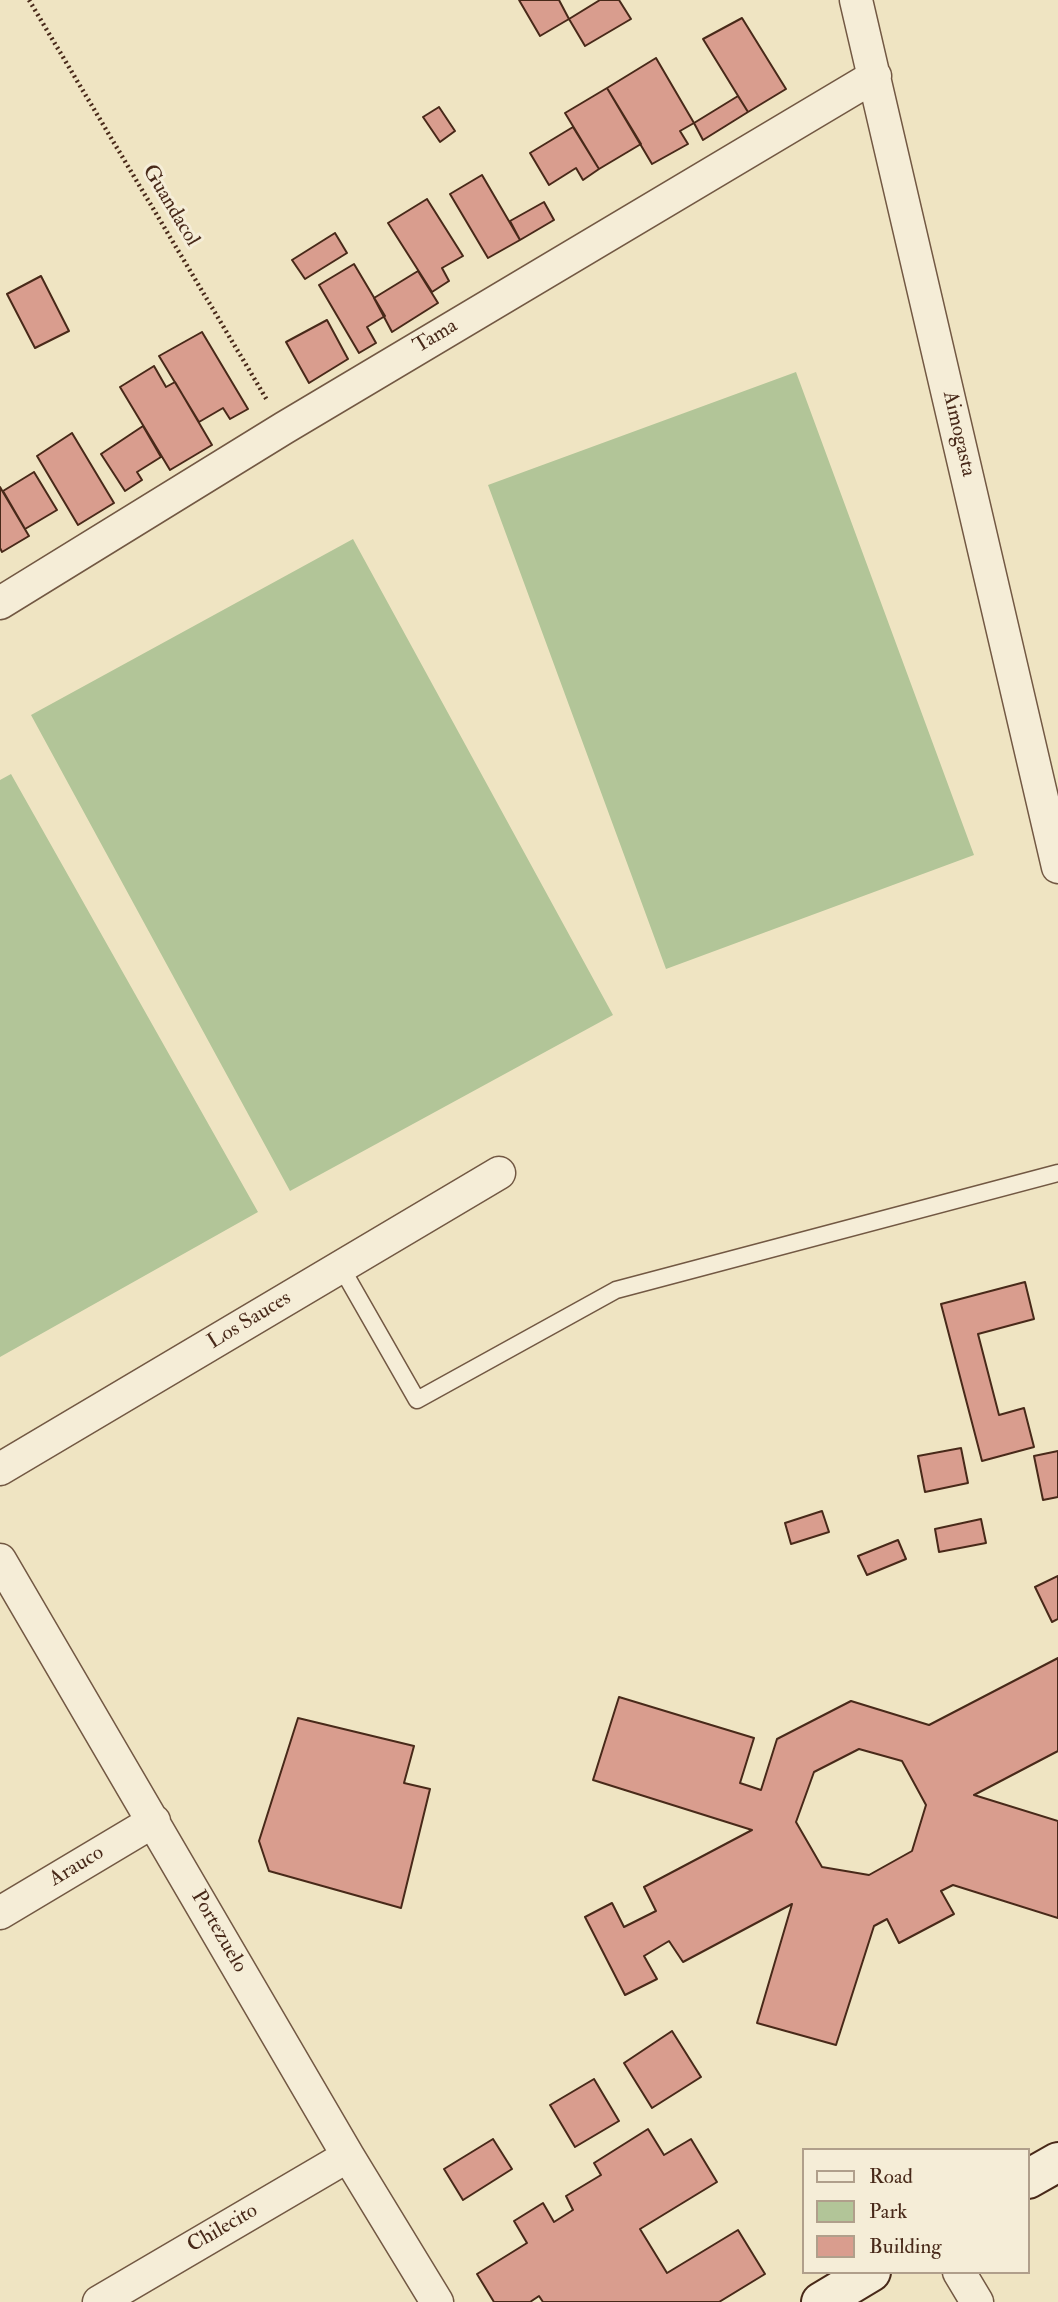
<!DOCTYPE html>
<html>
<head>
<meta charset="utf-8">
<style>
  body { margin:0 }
  #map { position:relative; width:1058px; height:2302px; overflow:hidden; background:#efe4c2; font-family:"IM FELL Double Pica",serif }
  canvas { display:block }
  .legend { position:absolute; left:802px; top:2148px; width:228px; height:126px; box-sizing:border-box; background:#f5edd7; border:2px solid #b09f8b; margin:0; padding:9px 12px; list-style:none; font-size:21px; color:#482919 }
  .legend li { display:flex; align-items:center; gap:14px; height:35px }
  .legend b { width:35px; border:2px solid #b09f8b }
</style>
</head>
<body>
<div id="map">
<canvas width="1058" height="2302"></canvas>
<ul class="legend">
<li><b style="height:9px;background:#f5edd7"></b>Road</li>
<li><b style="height:19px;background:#b2c598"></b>Park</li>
<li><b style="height:19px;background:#d99d8e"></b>Building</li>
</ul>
</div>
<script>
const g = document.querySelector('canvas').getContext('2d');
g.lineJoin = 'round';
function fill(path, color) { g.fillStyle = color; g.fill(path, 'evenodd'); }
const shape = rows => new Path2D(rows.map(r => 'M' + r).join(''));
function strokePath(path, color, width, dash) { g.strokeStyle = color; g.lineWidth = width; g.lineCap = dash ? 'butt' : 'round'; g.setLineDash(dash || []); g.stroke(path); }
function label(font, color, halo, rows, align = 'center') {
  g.font = font + ' "IM FELL Double Pica",serif'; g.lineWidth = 6; g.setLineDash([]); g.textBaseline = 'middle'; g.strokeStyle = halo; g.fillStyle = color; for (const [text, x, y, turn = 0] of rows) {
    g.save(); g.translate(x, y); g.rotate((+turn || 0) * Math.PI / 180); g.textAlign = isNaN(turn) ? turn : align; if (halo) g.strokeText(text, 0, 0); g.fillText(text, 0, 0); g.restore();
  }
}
fill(shape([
  [796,372,974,855,666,969,488,485],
  [353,539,613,1015,290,1191,31,715],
  [11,774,258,1212,0,1357,0,780]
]), '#b2c598');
const building = shape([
  [519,0,559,0,569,19,540,36,519,0],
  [600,0,619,0,631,19,585,46,569,19,600,0],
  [742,18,786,89,748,112,703,39,742,18],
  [656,58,694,123,680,131,688,144,652,164,607,88,656,58],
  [607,88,641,144,599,169,565,113,607,88],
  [738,96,748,112,703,140,694,123,738,96],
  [439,107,455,131,440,142,423,117,439,107],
  [573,127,599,169,583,180,576,168,549,185,530,153,573,127],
  [482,175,520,240,488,258,450,194,482,175],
  [427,199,463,256,442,268,449,281,432,292,388,223,427,199],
  [544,202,554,220,520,240,510,221,544,202],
  [335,233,347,253,305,279,292,260,335,233],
  [354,264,385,316,367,327,376,343,359,353,319,285,354,264],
  [418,271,438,303,392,332,374,298,418,271],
  [41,276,69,331,35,348,7,294,41,276],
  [327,320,348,359,309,383,286,342,327,320],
  [202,332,248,409,230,419,223,408,199,422,159,356,202,332],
  [154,366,166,387,175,382,212,445,170,470,120,387,154,366],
  [143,426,161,457,137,472,142,480,125,491,101,454,143,426],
  [72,433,114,503,78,525,37,456,72,433],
  [34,472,57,510,25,529,3,491,34,472],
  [0,487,29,536,2,552,0,548,0,487],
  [1025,1282,1034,1319,978,1334,999,1415,1024,1408,1034,1447,982,1461,941,1304,1025,1282],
  [961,1448,968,1483,925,1492,918,1456,961,1448],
  [1058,1451,1058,1497,1043,1500,1034,1456,1058,1451],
  [822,1511,829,1532,791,1544,785,1523,822,1511],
  [981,1519,986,1543,939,1552,935,1529,981,1519],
  [898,1540,906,1559,867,1575,858,1556,898,1540],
  [1058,1576,1058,1619,1052,1622,1035,1587,1058,1576],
  [1058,1658,1058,1751,974,1795,1058,1821,1058,1918,953,1885,941,1891,954,1914,899,1943,887,1919,874,1926,836,2045,757,2023,792,1904,683,1962,669,1941,644,1956,657,1979,625,1995,585,1917,612,1903,624,1927,656,1911,644,1887,752,1830,593,1780,619,1697,754,1738,740,1783,761,1790,777,1739,851,1701,929,1725,1058,1658],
  [859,1749,902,1761,926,1805,912,1851,869,1875,822,1867,796,1822,814,1772,859,1749],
  [298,1718,414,1746,404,1783,430,1789,401,1908,269,1871,259,1841,298,1718],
  [672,2031,701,2077,652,2108,624,2063,672,2031],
  [594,2079,619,2121,575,2147,550,2105,594,2079],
  [648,2129,664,2155,691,2139,717,2182,640,2229,667,2273,738,2230,765,2274,719,2302,543,2302,539,2296,530,2302,494,2302,477,2274,527,2243,514,2221,543,2203,554,2222,573,2210,566,2196,601,2175,594,2163,648,2129],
  [493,2139,512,2169,463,2200,444,2169,493,2139]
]);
fill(building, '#d99d8e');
strokePath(building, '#482919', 2);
const lane = shape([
  [341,1267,417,1400,616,1290,1058,1173]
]);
const street = shape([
  [856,0,1058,867],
  [0,603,284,428,875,76],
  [0,1469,499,1173],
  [0,1560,348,2156,437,2302],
  [0,1913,154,1821],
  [959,2272,977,2302],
  [99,2302,348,2156]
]);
const secondary = shape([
  [1028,2179,1058,2162],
  [821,2302,871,2272]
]);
strokePath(lane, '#725843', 19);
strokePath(street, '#725843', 35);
strokePath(secondary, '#482919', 42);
strokePath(shape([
  [29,0,267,400]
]), '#482919', 4.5, [2, 3.5]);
strokePath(lane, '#f5edd7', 16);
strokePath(street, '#f5edd7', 32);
strokePath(secondary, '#f5edd7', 38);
label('21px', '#482919', '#f5edd7', [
  ["Guandacol",170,206,59],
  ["Tama",436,337,-31],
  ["Aimogasta",958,434,77],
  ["Los Sauces",250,1321,-31],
  ["Arauco",77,1867,-31],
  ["Portezuelo",218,1932,60],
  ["Chilecito",223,2229,-30]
]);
</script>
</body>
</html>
